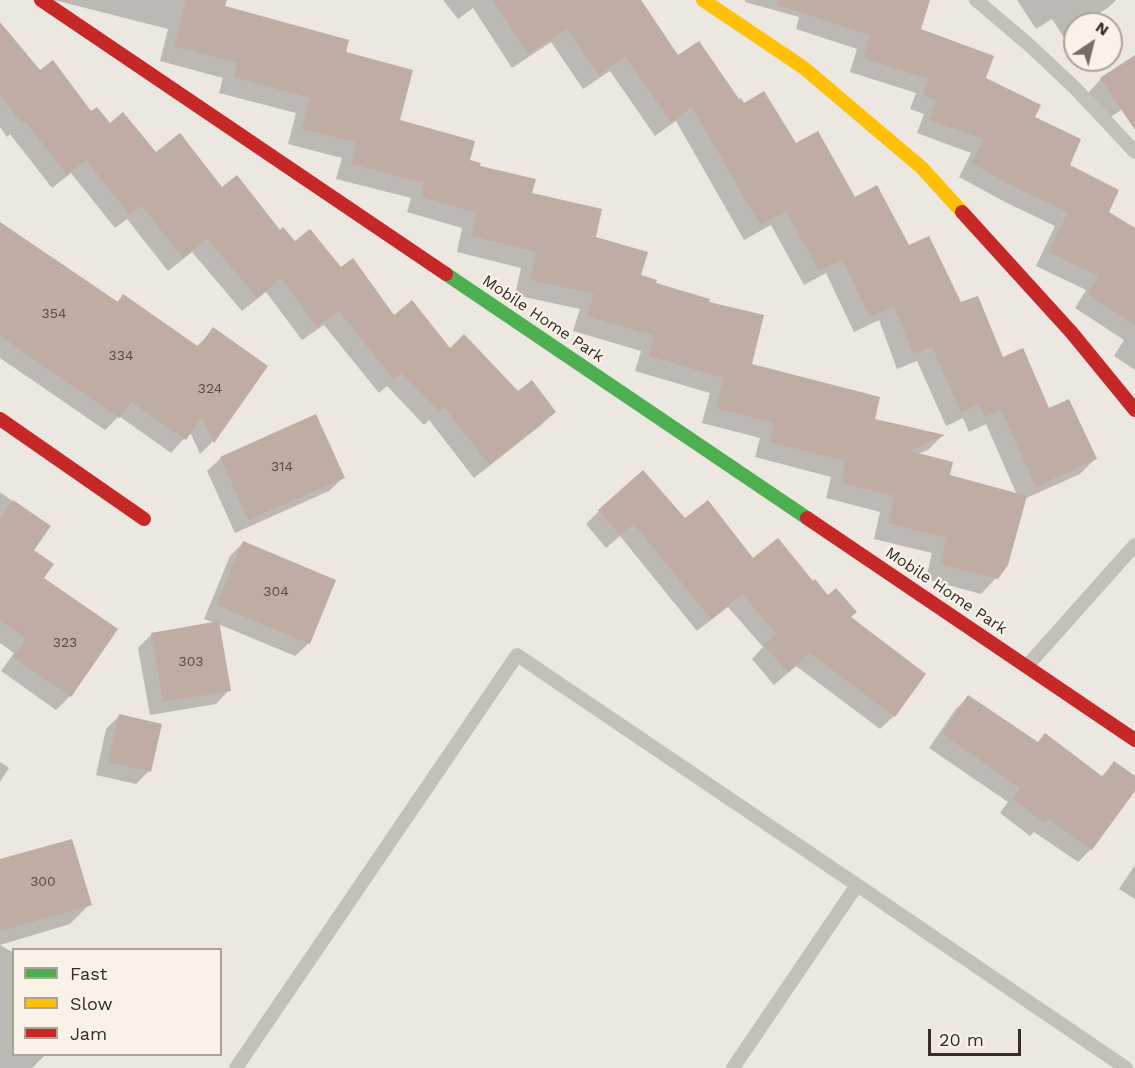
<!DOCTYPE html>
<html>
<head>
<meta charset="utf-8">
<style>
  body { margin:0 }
  #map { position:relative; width:1135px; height:1068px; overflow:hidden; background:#ece7e0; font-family:"Work Sans",sans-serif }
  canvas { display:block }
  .legend { position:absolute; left:12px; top:948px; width:210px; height:108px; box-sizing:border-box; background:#f8f2e7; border:2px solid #aaa39a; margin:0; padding:8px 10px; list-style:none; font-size:18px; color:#352d27 }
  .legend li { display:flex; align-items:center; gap:12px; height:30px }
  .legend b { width:30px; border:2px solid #aaa39a }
  .north { position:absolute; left:1063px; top:12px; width:60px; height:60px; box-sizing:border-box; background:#f8f2e7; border:2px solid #aaa39a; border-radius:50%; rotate:35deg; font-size:16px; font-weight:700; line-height:24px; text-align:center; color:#352d27 }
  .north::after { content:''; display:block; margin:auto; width:21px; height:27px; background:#756e68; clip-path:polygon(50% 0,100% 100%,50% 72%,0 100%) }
  .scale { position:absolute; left:928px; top:1029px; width:93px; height:27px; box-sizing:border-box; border:3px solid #352d27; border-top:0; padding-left:8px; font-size:18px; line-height:21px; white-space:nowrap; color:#352d27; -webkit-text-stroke:4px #f8f2e7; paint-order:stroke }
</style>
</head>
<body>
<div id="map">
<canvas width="1135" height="1068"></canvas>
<ul class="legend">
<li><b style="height:8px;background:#4caf50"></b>Fast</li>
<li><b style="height:8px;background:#ffc107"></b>Slow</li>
<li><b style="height:8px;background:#c62828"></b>Jam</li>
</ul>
<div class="north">N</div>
<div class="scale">20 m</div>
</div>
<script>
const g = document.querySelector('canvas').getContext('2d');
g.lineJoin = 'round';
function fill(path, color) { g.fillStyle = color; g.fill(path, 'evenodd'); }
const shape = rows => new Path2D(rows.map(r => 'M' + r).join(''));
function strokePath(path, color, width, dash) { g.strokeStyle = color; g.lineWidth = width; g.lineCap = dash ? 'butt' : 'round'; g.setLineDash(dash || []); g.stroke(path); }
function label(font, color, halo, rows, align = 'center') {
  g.font = font + ' "Work Sans",sans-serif'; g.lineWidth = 4.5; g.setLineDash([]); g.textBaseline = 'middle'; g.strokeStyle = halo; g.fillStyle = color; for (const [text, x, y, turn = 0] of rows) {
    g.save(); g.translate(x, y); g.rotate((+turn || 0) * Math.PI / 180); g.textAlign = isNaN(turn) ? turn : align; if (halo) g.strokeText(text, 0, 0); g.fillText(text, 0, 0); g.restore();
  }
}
fill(shape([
  [54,0,225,0,223,7,344,53,398,121,530,195,595,238,640,276,654,284,707,303,750,365,873,420,942,436,928,450,918,454,948,476,1017,495,986,424,969,432,963,418,946,426,917,361,897,369,879,320,854,332,826,273,804,285,771,225,744,240,676,121,655,136,610,71,583,89,551,42,512,68,473,8,458,19,443,0,609,0,678,57,795,145,909,247,960,304,1002,359,1095,459,1080,474,1024,499,996,578,981,594,926,579,932,553,874,539,880,512,826,498,831,477,755,457,760,438,702,423,710,393,635,371,641,351,573,331,580,309,515,295,521,268,457,252,462,228,407,212,411,198,336,179,342,158,288,144,296,113,219,93,223,78,160,61,168,29],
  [745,0,928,0,919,30,984,78,1033,118,1068,166,1107,213,1135,230,1135,370,1114,356,1124,340,1075,308,1086,290,1036,266,1055,226,1005,202,959,177,971,153,917,133,924,114,910,109,916,93,850,72,857,49,796,29,799,17,745,2],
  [1017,0,1116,0,1109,7,1082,24,1075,24,1075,28,1063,36,1052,19,1036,29],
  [0,25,39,72,91,113,155,154,222,189,294,243,340,269,394,317,518,393,554,412,540,426,474,478,429,420,424,425,387,386,379,393,324,325,302,340,266,292,242,311,192,252,168,271,127,219,115,228,71,173,52,188,10,134,7,137,0,127],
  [1135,57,1135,115,1129,105,1106,120,1088,93,1101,79],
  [0,223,116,303,123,296,196,347,210,333,265,366,212,442,200,454,190,432,171,453,119,416,105,430,0,358],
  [221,458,343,478,329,491,235,533,207,471],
  [0,492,48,527,32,551,42,579,116,630,70,696,56,710,1,671,14,653,0,643],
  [599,511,685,520,753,560,813,583,849,618,894,716,880,729,796,666,774,685,752,659,763,647,728,607,697,631,620,536,606,548,586,524],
  [243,543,309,643,295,656,218,624,229,690,216,704,150,715,138,648,152,634,215,623,204,619,230,556],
  [968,697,1037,743,1101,777,1114,763,1135,778,1135,788,1091,849,1078,862,1034,832,1030,836,1000,813,1008,802,929,748,955,710],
  [120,715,149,771,136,784,96,775,106,729],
  [0,762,9,768,0,782],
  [0,861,90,904,70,924,0,945],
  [1135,865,1135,899,1119,889],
  [0,945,14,953,14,1054,46,1054,32,1068,0,1068]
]), '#0003');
fill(shape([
  [186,0,227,0,225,6,349,40,346,52,413,70,400,120,475,141,470,160,481,163,480,166,536,179,532,193,602,209,596,237,648,252,641,275,657,280,656,283,710,299,709,302,764,315,752,364,880,397,875,419,945,435,910,451,953,462,950,475,1027,496,1008,565,998,579,940,564,947,538,888,523,895,496,841,483,845,461,769,442,774,423,716,408,724,378,649,356,655,336,587,316,594,294,530,280,536,252,471,236,477,213,421,197,425,183,351,164,356,142,302,129,310,98,234,77,237,63,174,46],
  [493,0,641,0,678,55,699,41,739,99,741,98,744,103,764,91,796,143,818,131,855,197,877,185,909,245,929,236,961,302,978,296,1003,357,1023,348,1049,408,1069,399,1097,459,1036,487,1001,410,985,417,979,404,961,412,932,347,913,354,894,306,870,317,842,259,819,271,786,211,760,225,692,107,671,122,626,57,599,75,567,28,528,54],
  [778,0,930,0,921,29,994,56,986,78,1041,105,1035,117,1081,139,1070,165,1119,190,1109,212,1135,228,1135,325,1087,294,1098,276,1048,252,1068,212,1018,189,971,163,984,139,929,120,936,100,923,95,928,79,863,58,870,35,777,5],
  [0,22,40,70,53,60,91,111,97,107,110,123,123,112,156,152,180,133,222,187,237,175,280,230,283,227,295,241,310,229,341,267,353,258,394,315,412,300,450,348,464,334,518,391,532,380,556,412,489,465,444,407,439,412,402,373,394,380,339,311,316,327,281,278,257,298,207,239,183,258,142,206,130,215,86,160,67,175,25,121,21,123,0,94],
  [1135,55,1135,130,1100,78],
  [0,222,118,302,123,294,199,347,213,327,268,366,214,443,202,417,186,440,131,402,119,418,0,336],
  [316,414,345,478,248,520,220,457],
  [643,470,685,518,708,500,753,558,778,538,813,581,815,579,828,595,836,588,857,612,851,617,926,674,895,717,810,653,788,673,764,645,776,634,742,594,711,619,634,524,620,535,598,510],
  [13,500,51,526,34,550,54,564,44,578,118,629,71,697,13,657,26,639,0,620,0,519],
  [243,541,336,580,310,644,216,605],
  [219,621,231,691,163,702,151,633],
  [968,695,1038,742,1045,733,1103,777,1114,761,1135,776,1135,791,1092,850,1048,819,1044,823,1013,799,1020,788,942,734],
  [119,714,162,724,151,772,108,762],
  [72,839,92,905,0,931,0,859]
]), '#bfaca2');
strokePath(shape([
  [976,0,1028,44,1075,88,1135,152],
  [1027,666,1135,545],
  [857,885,1126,1068],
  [236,1068,517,655,857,885,733,1068]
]), '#c4bfb9', 14);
strokePath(shape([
  [446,274,807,518]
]), '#4caf50', 14);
strokePath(shape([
  [703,0,804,68,922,168,962,212]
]), '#ffc107', 14);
strokePath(shape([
  [41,0,446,274],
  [962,212,1072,333,1135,410],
  [0,419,144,519],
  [807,518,1135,740]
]), '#c62828', 14);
label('14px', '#584d46', null, [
  ["354",54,314],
  ["334",121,356],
  ["324",210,389],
  ["314",282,467],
  ["304",276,592],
  ["323",65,643],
  ["303",191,662],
  ["300",43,882]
]);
label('16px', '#352d27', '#f8f2e7', [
  ["Mobile Home Park",543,319,34],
  ["Mobile Home Park",946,591,34]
]);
</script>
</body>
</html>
